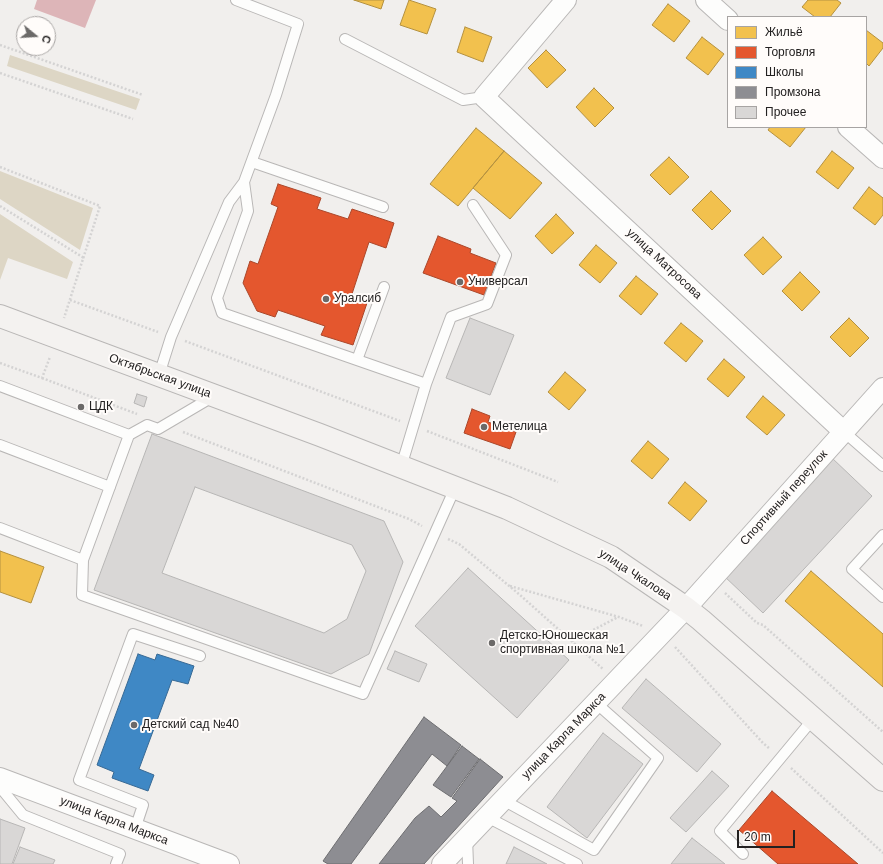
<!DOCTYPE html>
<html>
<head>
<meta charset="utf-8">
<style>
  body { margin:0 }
  #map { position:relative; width:883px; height:864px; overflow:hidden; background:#f1efed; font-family:Helvetica,sans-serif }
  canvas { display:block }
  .legend { position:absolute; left:727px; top:16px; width:140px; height:112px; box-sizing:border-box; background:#fffcfa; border:1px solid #a7a4a3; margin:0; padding:5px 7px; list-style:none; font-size:12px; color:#232121 }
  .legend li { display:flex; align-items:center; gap:8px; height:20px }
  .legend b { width:20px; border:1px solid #a7a4a3 }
  .north { position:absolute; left:16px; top:16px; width:40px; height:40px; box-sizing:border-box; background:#fffcfa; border:1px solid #a7a4a3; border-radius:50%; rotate:108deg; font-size:11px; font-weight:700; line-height:16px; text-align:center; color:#232121 }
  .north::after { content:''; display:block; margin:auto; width:14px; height:18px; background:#6b6968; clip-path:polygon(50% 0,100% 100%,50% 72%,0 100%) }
  .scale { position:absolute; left:737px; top:830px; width:58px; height:18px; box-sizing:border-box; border:2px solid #232121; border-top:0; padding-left:5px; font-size:12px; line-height:14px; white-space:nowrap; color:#232121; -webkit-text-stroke:3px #fffcfa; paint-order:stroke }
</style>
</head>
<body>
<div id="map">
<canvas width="883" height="864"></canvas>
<ul class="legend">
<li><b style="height:11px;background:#f2c14e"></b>Жильё</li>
<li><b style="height:11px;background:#e4572e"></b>Торговля</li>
<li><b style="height:11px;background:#3f88c5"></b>Школы</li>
<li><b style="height:11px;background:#8d8d92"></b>Промзона</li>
<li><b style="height:11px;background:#d9d7d6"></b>Прочее</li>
</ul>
<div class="north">С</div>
<div class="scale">20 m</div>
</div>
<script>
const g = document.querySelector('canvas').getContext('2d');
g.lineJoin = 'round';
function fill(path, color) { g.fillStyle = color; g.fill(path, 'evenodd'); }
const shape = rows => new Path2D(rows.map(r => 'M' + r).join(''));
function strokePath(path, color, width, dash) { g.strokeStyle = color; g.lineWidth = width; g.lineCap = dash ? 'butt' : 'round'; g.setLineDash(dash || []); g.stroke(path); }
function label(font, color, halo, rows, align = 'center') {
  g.font = font + ' Helvetica,sans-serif'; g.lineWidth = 4; g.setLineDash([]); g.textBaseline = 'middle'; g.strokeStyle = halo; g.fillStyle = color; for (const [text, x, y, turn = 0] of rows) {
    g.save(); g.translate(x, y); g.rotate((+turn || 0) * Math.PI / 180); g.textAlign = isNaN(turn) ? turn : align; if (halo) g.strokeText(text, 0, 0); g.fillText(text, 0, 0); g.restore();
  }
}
fill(shape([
  [10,55,140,99,136,110,7,66],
  [0,171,93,208,80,250,0,199],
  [0,214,73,262,67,279,8,258,0,280]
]), '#ddd6c5');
fill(shape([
  [37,0,96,0,85,28,34,9]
]), '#ddb5b8');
const homes = shape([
  [354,0,384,0,381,9,354,0],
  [409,0,436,9,427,34,400,25,409,0],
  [808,0,837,0,841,3,830,17,815,17,802,7,808,0],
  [668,4,690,21,674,42,652,25,668,4],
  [465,27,492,37,483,62,457,52,465,27],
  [866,30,883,43,883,48,869,66,866,63,866,30],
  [702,37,724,54,708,75,686,58,702,37],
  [546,50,566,70,547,88,528,68,546,50],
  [594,88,614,108,595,127,576,107,594,88],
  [770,127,806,127,790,147,768,130,770,127],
  [476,128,504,151,458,206,430,184,476,128],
  [504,151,542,183,510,219,473,188,504,151],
  [832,151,854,168,838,189,816,172,832,151],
  [669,157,689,177,670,195,650,175,669,157],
  [869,187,883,198,883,215,875,225,853,208,869,187],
  [711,191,731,211,712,230,692,210,711,191],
  [556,214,574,233,552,254,535,236,556,214],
  [763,237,782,257,763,275,744,255,763,237],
  [596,245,617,263,600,283,579,265,596,245],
  [800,272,820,292,802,311,782,291,800,272],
  [636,276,658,294,641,315,619,296,636,276],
  [849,318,869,338,850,357,830,337,849,318],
  [681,323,703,341,686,362,664,343,681,323],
  [724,359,745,377,728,397,707,379,724,359],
  [565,372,586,390,569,410,548,392,565,372],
  [763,396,785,415,767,435,746,417,763,396],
  [648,441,669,459,652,479,631,461,648,441],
  [685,482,707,501,690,521,668,503,685,482],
  [0,551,44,567,31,603,0,592,0,551],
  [811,571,883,634,883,687,785,601,811,571]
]);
fill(homes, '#f2c14e');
strokePath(homes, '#b49140', 1);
const shops = shape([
  [278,184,321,198,317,209,348,219,352,209,394,223,386,248,369,242,351,297,367,303,353,345,321,335,325,326,278,310,275,317,257,311,243,283,250,261,258,264,278,207,271,204,278,184],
  [438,236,471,249,470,253,496,263,484,295,423,273,438,236],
  [472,409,490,416,488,422,516,432,510,449,464,433,472,409],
  [772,791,858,864,778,864,739,830,772,791]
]);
fill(shops, '#e4572e');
strokePath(shops, '#aa472a', 1);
const schools = shape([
  [138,654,155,660,157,654,194,666,188,684,172,680,139,769,154,775,148,791,112,778,114,772,97,765,138,654]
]);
fill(schools, '#3f88c5');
strokePath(schools, '#376994', 1);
const industry = shape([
  [424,717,461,745,447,766,432,754,351,864,328,864,323,861,424,717],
  [462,746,479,759,451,797,433,785,462,746],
  [480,759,503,777,424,864,379,864,415,818,429,806,441,817,457,801,452,798,480,759]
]);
fill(industry, '#8d8d92');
strokePath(industry, '#6d6d70', 1);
const building = shape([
  [470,318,514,335,490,395,446,378,470,318],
  [137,394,147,397,144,407,134,403,137,394],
  [152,434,384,521,403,562,369,654,331,674,94,590,152,434],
  [195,487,352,545,366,571,347,619,324,633,162,573,195,487],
  [832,458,872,496,763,613,723,575,832,458],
  [468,568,569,660,517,718,415,626,468,568],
  [395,651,427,664,419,682,387,669,395,651],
  [646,679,721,744,697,772,622,708,646,679],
  [603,733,643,764,587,838,547,807,603,733],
  [712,771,729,786,686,832,670,818,712,771],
  [0,819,25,828,12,864,0,864,0,819],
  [692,838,725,864,671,864,692,838],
  [20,847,55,860,53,864,13,864,20,847],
  [514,847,547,864,506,864,514,847]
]);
fill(building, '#d9d7d6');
strokePath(building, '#b7b6b5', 1);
const lane = shape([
  [345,39,463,100,484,97],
  [252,162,383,207],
  [244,182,248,211,217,298,222,313,426,384],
  [357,360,384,287],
  [159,375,171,337,229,202,244,182,276,95,298,24,236,0],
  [0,386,129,435,83,560],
  [843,431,883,466],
  [129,435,147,425,158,429,214,396],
  [0,445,110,487],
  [401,467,426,384,451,317,487,304,506,255,473,205],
  [0,528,83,560,82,595,363,694,455,488],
  [883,535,852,569,883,597],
  [0,787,23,815,120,854,116,864],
  [503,800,594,850,658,758,596,703],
  [487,817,577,864],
  [135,829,143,805,79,780,133,634,200,656],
  [467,838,468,864],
  [743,854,720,831,813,719]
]);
const street = shape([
  [566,0,484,97,843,431],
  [706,0,728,20],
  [848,127,883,158],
  [0,778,229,864],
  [442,864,686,608,883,388]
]);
const secondary = shape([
  [0,316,320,435,507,508,611,557,686,608,701,620,883,780]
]);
strokePath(lane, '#b9b7b6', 12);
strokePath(street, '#b9b7b6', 22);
strokePath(secondary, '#b9b7b6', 24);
strokePath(shape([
  [0,45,143,95],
  [0,73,133,119],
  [0,167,100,206,64,318],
  [0,206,84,258],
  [70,300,158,332],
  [185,341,400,421],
  [0,363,42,378,50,357],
  [42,378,137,414],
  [427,431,558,482],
  [183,432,409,519,422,526],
  [448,539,459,544,520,595,603,669],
  [510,586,619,617,643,626],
  [725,593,757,623,763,625,883,732],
  [572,641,618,617],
  [675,647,763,743,770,749],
  [791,768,883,853]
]), '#d4d3d3', 2.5, [2, 2]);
strokePath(lane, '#fdfdfc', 10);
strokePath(street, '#fdfdfc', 20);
strokePath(secondary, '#f4f2f0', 22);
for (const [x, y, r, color] of [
  [460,282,4,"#6b6968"],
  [326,299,4,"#6b6968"],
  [81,407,4,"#6b6968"],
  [484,427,4,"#6b6968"],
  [492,643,4,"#6b6968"],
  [134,725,4,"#6b6968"]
]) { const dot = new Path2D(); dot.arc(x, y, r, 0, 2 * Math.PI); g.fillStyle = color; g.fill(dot); strokePath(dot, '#fffcfa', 1.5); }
label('12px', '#232121', '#fffcfa', [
  ["улица Матросова",664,264,43],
  ["Октябрьская улица",160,376,20],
  ["Спортивный переулок",784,498,-48],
  ["улица Чкалова",635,575,33],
  ["улица Карла Маркса",564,736,-46],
  ["улица Карла Маркса",114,821,21]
]);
label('12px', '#232121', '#fffcfa', [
  ["Универсал",468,282],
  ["Уралсиб",334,299],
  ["ЦДК",89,407],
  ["Метелица",492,427],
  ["Детско-Юношеская",500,636],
  ["спортивная школа №1",500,650],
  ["Детский сад №40",142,725]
], 'left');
</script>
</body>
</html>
